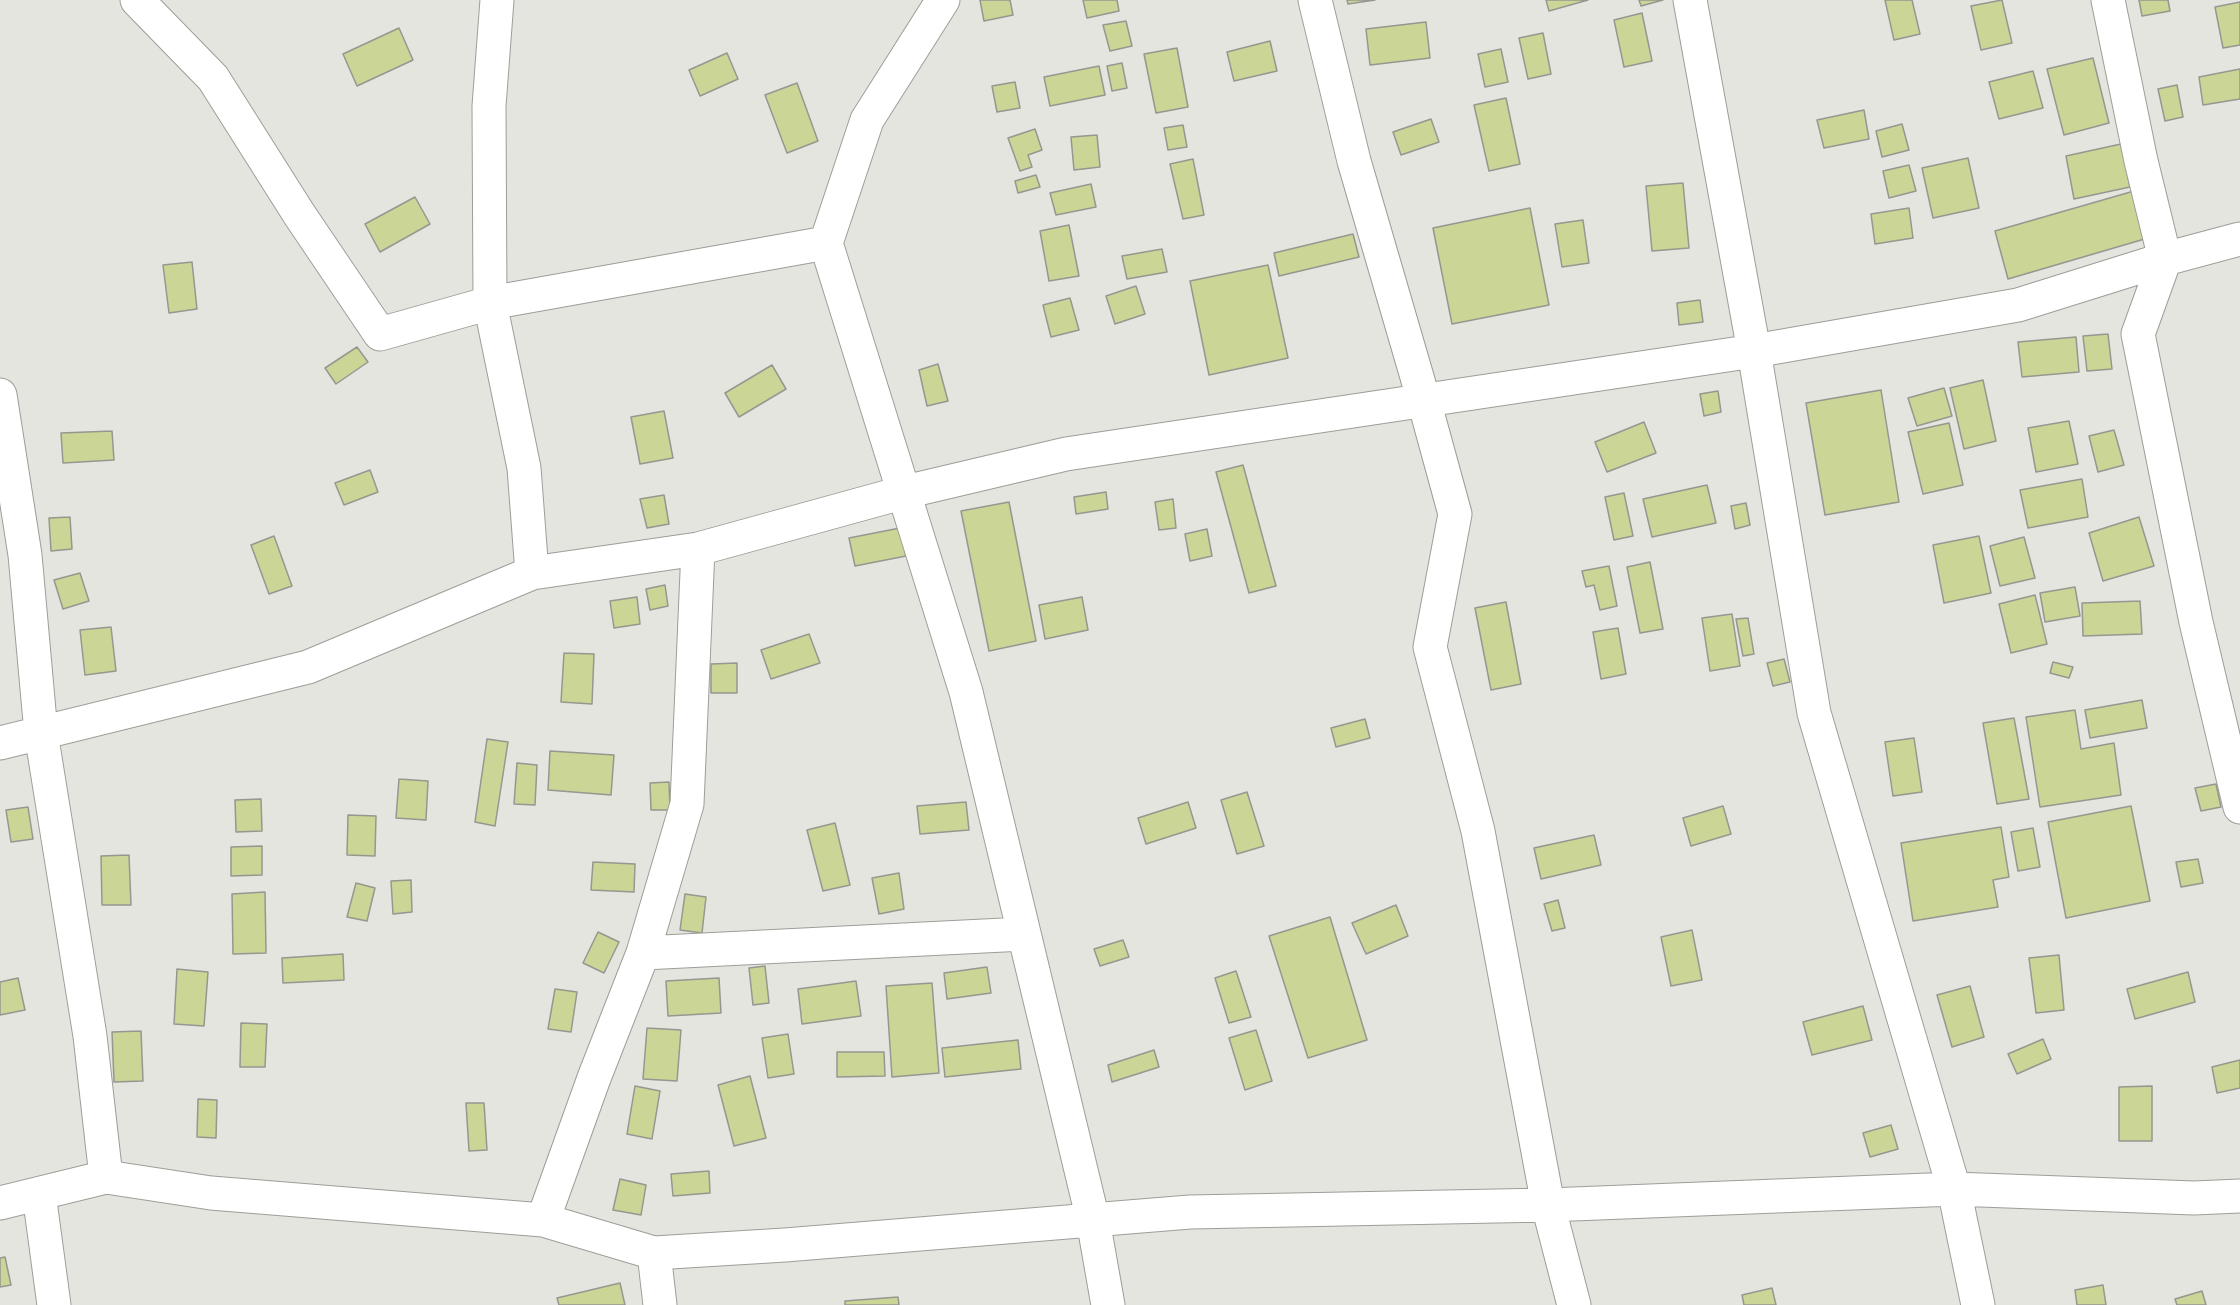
<!DOCTYPE html>
<html>
<head>
<meta charset="utf-8">
<style>
  body { margin:0 }
  canvas { display:block; background:#e3e5de }
</style>
</head>
<body>
<canvas width="2240" height="1305"></canvas>
<script>
const g = document.querySelector('canvas').getContext('2d');
g.lineJoin = 'round';
function fill(path, color) { g.fillStyle = color; g.fill(path, 'evenodd'); }
const shape = rows => new Path2D(rows.map(r => 'M' + r).join(''));
function strokePath(path, color, width, dash) { g.strokeStyle = color; g.lineWidth = width; g.lineCap = dash ? 'butt' : 'round'; g.setLineDash(dash || []); g.stroke(path); }
const building = shape([
  [980,0,1010,0,1013,15,984,21,980,0],
  [1083,0,1117,0,1119,11,1087,18,1083,0],
  [1347,0,1375,0,1348,4,1347,0],
  [1546,0,1588,0,1549,11,1546,0],
  [1639,0,1663,0,1641,6,1639,0],
  [1885,0,1912,0,1920,34,1894,40,1885,0],
  [2002,0,2012,43,1981,50,1971,6,2002,0],
  [2139,0,2168,0,2170,11,2142,16,2139,0],
  [2240,2,2240,45,2223,48,2215,7,2240,2],
  [1642,13,1652,61,1624,67,1614,20,1642,13],
  [1126,21,1132,46,1110,51,1103,25,1126,21],
  [1426,22,1430,58,1370,65,1366,29,1426,22],
  [399,28,413,60,357,86,343,54,399,28],
  [1543,33,1551,74,1528,79,1519,38,1543,33],
  [1270,41,1277,71,1234,81,1227,52,1270,41],
  [1177,48,1188,107,1156,113,1144,54,1177,48],
  [1501,49,1508,82,1485,87,1478,54,1501,49],
  [727,53,738,79,700,96,689,70,727,53],
  [2093,58,2109,123,2064,135,2047,69,2093,58],
  [1122,63,1127,88,1112,91,1107,66,1122,63],
  [1099,66,1105,95,1050,106,1044,77,1099,66],
  [2240,69,2240,99,2203,105,2199,77,2240,69],
  [2033,71,2043,108,1999,119,1989,82,2033,71],
  [1015,82,1020,108,997,112,992,86,1015,82],
  [797,83,818,141,787,153,765,95,797,83],
  [2177,85,2183,117,2165,121,2158,89,2177,85],
  [1506,98,1520,164,1489,171,1474,105,1506,98],
  [1864,110,1869,139,1824,148,1817,120,1864,110],
  [1431,119,1439,142,1401,155,1393,132,1431,119],
  [1902,124,1909,150,1882,157,1876,131,1902,124],
  [1183,125,1187,147,1168,150,1164,128,1183,125],
  [1035,129,1042,150,1028,155,1032,167,1020,171,1008,138,1035,129],
  [1097,135,1100,167,1074,170,1071,137,1097,135],
  [2121,144,2130,187,2074,199,2066,156,2121,144],
  [1968,158,1979,208,1933,218,1922,168,1968,158],
  [1193,159,1204,215,1183,219,1170,164,1193,159],
  [1909,165,1916,191,1889,198,1883,171,1909,165],
  [1036,175,1040,187,1018,193,1015,181,1036,175],
  [1683,183,1689,248,1652,251,1646,186,1683,183],
  [1091,184,1096,207,1056,215,1050,193,1091,184],
  [2134,191,2148,238,2008,279,1995,231,2134,191],
  [415,197,430,224,380,252,365,224,415,197],
  [1530,208,1549,305,1452,324,1433,228,1530,208],
  [1909,208,1913,238,1875,244,1871,214,1909,208],
  [1583,220,1589,263,1562,267,1555,224,1583,220],
  [1069,225,1079,276,1049,281,1040,231,1069,225],
  [1353,234,1359,257,1279,276,1274,253,1353,234],
  [1162,249,1167,272,1127,279,1122,256,1162,249],
  [192,262,197,309,169,313,163,265,192,262],
  [1268,265,1288,358,1209,375,1190,281,1268,265],
  [1136,286,1145,314,1115,324,1106,296,1136,286],
  [1070,298,1079,330,1051,337,1043,305,1070,298],
  [1700,300,1703,322,1679,325,1677,303,1700,300],
  [2108,334,2112,369,2087,371,2083,336,2108,334],
  [2076,337,2079,372,2022,377,2018,342,2076,337],
  [357,347,368,362,336,384,325,368,357,347],
  [938,364,948,401,927,406,919,370,938,364],
  [772,365,786,389,739,417,725,393,772,365],
  [1983,380,1996,441,1964,449,1950,388,1983,380],
  [1944,388,1952,416,1917,426,1908,398,1944,388],
  [1881,390,1899,502,1825,515,1806,403,1881,390],
  [1718,391,1721,412,1704,416,1700,394,1718,391],
  [664,411,673,458,640,464,631,417,664,411],
  [2069,421,2078,464,2036,472,2028,428,2069,421],
  [1644,422,1656,453,1607,472,1595,442,1644,422],
  [1949,423,1963,485,1923,494,1908,432,1949,423],
  [2114,430,2124,465,2098,472,2089,436,2114,430],
  [112,431,114,460,63,463,61,433,112,431],
  [1243,465,1276,586,1249,593,1216,472,1243,465],
  [370,470,378,492,344,505,335,483,370,470],
  [2082,479,2088,517,2028,528,2020,490,2082,479],
  [1707,485,1716,523,1652,537,1643,499,1707,485],
  [1106,492,1108,509,1076,514,1074,497,1106,492],
  [1624,493,1633,536,1614,540,1605,497,1624,493],
  [664,495,669,524,647,528,640,499,664,495],
  [1173,499,1176,528,1159,530,1155,502,1173,499],
  [1009,502,1036,641,989,651,961,511,1009,502],
  [1746,503,1750,525,1735,529,1731,506,1746,503],
  [70,517,72,549,51,551,49,518,70,517],
  [2139,517,2154,566,2103,581,2089,533,2139,517],
  [900,528,906,556,855,566,849,538,900,528],
  [1207,529,1212,556,1190,561,1185,534,1207,529],
  [274,536,292,586,269,594,251,545,274,536],
  [1979,536,1991,593,1944,603,1933,545,1979,536],
  [2024,537,2035,578,2000,586,1990,546,2024,537],
  [1650,562,1663,629,1640,633,1627,567,1650,562],
  [1609,566,1617,606,1600,610,1594,585,1586,587,1582,571,1609,566],
  [80,573,89,601,63,609,54,580,80,573],
  [665,585,668,606,650,610,646,589,665,585],
  [2075,587,2080,616,2045,622,2040,593,2075,587],
  [2035,595,2047,644,2011,653,1999,604,2035,595],
  [637,597,640,624,614,628,610,601,637,597],
  [1082,597,1088,630,1045,639,1039,605,1082,597],
  [2140,601,2142,634,2083,636,2082,603,2140,601],
  [1506,602,1521,684,1491,690,1475,608,1506,602],
  [1732,614,1740,666,1710,671,1702,618,1732,614],
  [1748,618,1754,654,1743,656,1736,619,1748,618],
  [111,627,116,671,85,675,80,630,111,627],
  [1618,628,1626,674,1601,679,1593,632,1618,628],
  [809,634,820,663,771,679,761,650,809,634],
  [564,653,594,654,592,704,561,702,564,653],
  [1784,659,1790,682,1773,686,1767,663,1784,659],
  [2053,662,2073,667,2069,678,2050,673,2053,662],
  [737,663,737,693,711,693,711,664,737,663],
  [2142,700,2147,728,2090,738,2085,710,2142,700],
  [2075,710,2081,749,2114,743,2121,795,2040,807,2026,717,2075,710],
  [2014,718,2029,799,1997,804,1983,723,2014,718],
  [1365,719,1370,738,1336,747,1331,728,1365,719],
  [1914,738,1922,792,1893,796,1885,742,1914,738],
  [487,739,508,742,495,826,475,822,487,739],
  [550,751,614,755,611,795,548,790,550,751],
  [517,763,537,765,535,805,514,804,517,763],
  [399,779,428,781,426,820,396,818,399,779],
  [669,782,670,810,651,810,650,783,669,782],
  [2216,784,2221,807,2201,811,2195,788,2216,784],
  [1247,792,1264,846,1237,854,1221,800,1247,792],
  [261,799,262,831,236,832,235,800,261,799],
  [966,802,969,830,920,834,917,806,966,802],
  [1188,802,1196,828,1146,844,1138,818,1188,802],
  [1723,806,1731,834,1691,846,1683,818,1723,806],
  [2131,806,2150,901,2066,918,2048,822,2131,806],
  [28,807,33,839,11,842,6,810,28,807],
  [348,815,376,816,375,856,347,855,348,815],
  [835,823,850,885,823,891,807,830,835,823],
  [2001,827,2009,877,1993,880,1998,907,1913,921,1901,843,2001,827],
  [2033,828,2040,867,2018,871,2011,832,2033,828],
  [1594,835,1601,865,1541,879,1534,848,1594,835],
  [262,846,262,875,231,876,231,847,262,846],
  [129,855,131,905,102,905,101,856,129,855],
  [2198,859,2203,883,2181,887,2176,862,2198,859],
  [593,862,635,864,634,892,591,890,593,862],
  [899,873,904,909,879,914,872,878,899,873],
  [411,880,412,912,393,914,391,881,411,880],
  [356,883,375,888,367,921,347,917,356,883],
  [265,892,266,953,233,954,232,894,265,892],
  [685,894,706,897,702,933,680,930,685,894],
  [1558,900,1565,928,1552,931,1544,904,1558,900],
  [1396,905,1408,936,1366,954,1352,923,1396,905],
  [1330,917,1367,1040,1308,1058,1269,936,1330,917],
  [1692,930,1702,980,1671,986,1661,937,1692,930],
  [598,932,619,942,604,973,583,963,598,932],
  [1123,940,1129,957,1100,966,1094,949,1123,940],
  [343,954,344,980,283,983,282,958,343,954],
  [2059,955,2064,1010,2036,1013,2029,958,2059,955],
  [765,966,769,1003,753,1005,749,968,765,966],
  [987,967,991,993,947,999,944,973,987,967],
  [177,969,208,972,204,1026,174,1024,177,969],
  [1236,971,1251,1017,1229,1023,1215,978,1236,971],
  [2188,972,2195,1002,2135,1019,2127,989,2188,972],
  [18,978,25,1010,0,1015,0,982,18,978],
  [719,978,721,1013,668,1016,666,981,719,978],
  [856,981,861,1016,802,1024,798,989,856,981],
  [932,983,939,1073,892,1077,886,986,932,983],
  [1970,986,1984,1037,1952,1047,1937,995,1970,986],
  [555,989,577,992,571,1032,548,1029,555,989],
  [1863,1006,1872,1040,1812,1055,1803,1022,1863,1006],
  [241,1023,267,1024,265,1067,240,1067,241,1023],
  [647,1028,681,1030,677,1081,643,1079,647,1028],
  [1256,1030,1272,1081,1245,1090,1229,1038,1256,1030],
  [141,1031,143,1081,114,1082,112,1032,141,1031],
  [788,1034,794,1074,768,1078,762,1038,788,1034],
  [2043,1039,2051,1059,2017,1074,2008,1054,2043,1039],
  [1018,1040,1021,1069,945,1077,942,1048,1018,1040],
  [1154,1050,1159,1067,1112,1082,1108,1065,1154,1050],
  [837,1052,884,1052,885,1076,837,1077,837,1052],
  [2240,1060,2240,1088,2217,1093,2212,1067,2240,1060],
  [750,1076,766,1138,734,1146,718,1085,750,1076],
  [635,1086,660,1091,652,1139,627,1134,635,1086],
  [2152,1086,2152,1141,2119,1141,2119,1087,2152,1086],
  [198,1099,217,1100,216,1138,197,1137,198,1099],
  [466,1103,484,1103,487,1150,469,1151,466,1103],
  [1891,1125,1898,1149,1870,1157,1863,1133,1891,1125],
  [709,1171,710,1193,673,1196,671,1174,709,1171],
  [620,1179,646,1185,641,1215,613,1210,620,1179],
  [5,1257,11,1285,0,1287,0,1258,5,1257],
  [620,1283,625,1305,559,1305,557,1298,620,1283],
  [2103,1285,2106,1305,2077,1305,2075,1290,2103,1285],
  [1772,1288,1776,1305,1744,1305,1742,1295,1772,1288],
  [2202,1291,2206,1305,2177,1305,2175,1299,2202,1291],
  [898,1297,899,1305,845,1305,845,1301,898,1297]
]);
fill(building, '#cbd595');
strokePath(building, '#969791', 1.5);
const street = shape([
  [137,0,213,78,299,214,380,334,490,303,826,243],
  [497,0,489,106,490,303,524,468,532,573],
  [943,0,867,120,826,243,966,692,1093,1220,1108,1305],
  [1315,0,1354,161,1424,401,1455,514,1430,647,1478,831,1548,1205,1574,1305],
  [1690,0,1754,351,1814,713,1954,1189,1978,1305],
  [2108,0,2141,161,2165,259,2138,334,2196,622,2240,807],
  [0,395,25,555,41,733,90,1036,106,1177,0,1203],
  [0,743,308,667,532,573,698,549,905,492,1066,454,1754,351,2018,305,2165,259,2240,239],
  [643,953,1024,934],
  [106,1177,211,1193,543,1220,654,1253,785,1245,1190,1212,1548,1205,1954,1189,2194,1198,2240,1196],
  [39,1194,54,1305],
  [543,1220,594,1078,643,953,687,804,698,549],
  [654,1253,660,1305]
]);
strokePath(street, '#9d9e98', 35);
strokePath(street, '#fff', 33);
</script>
</body>
</html>
